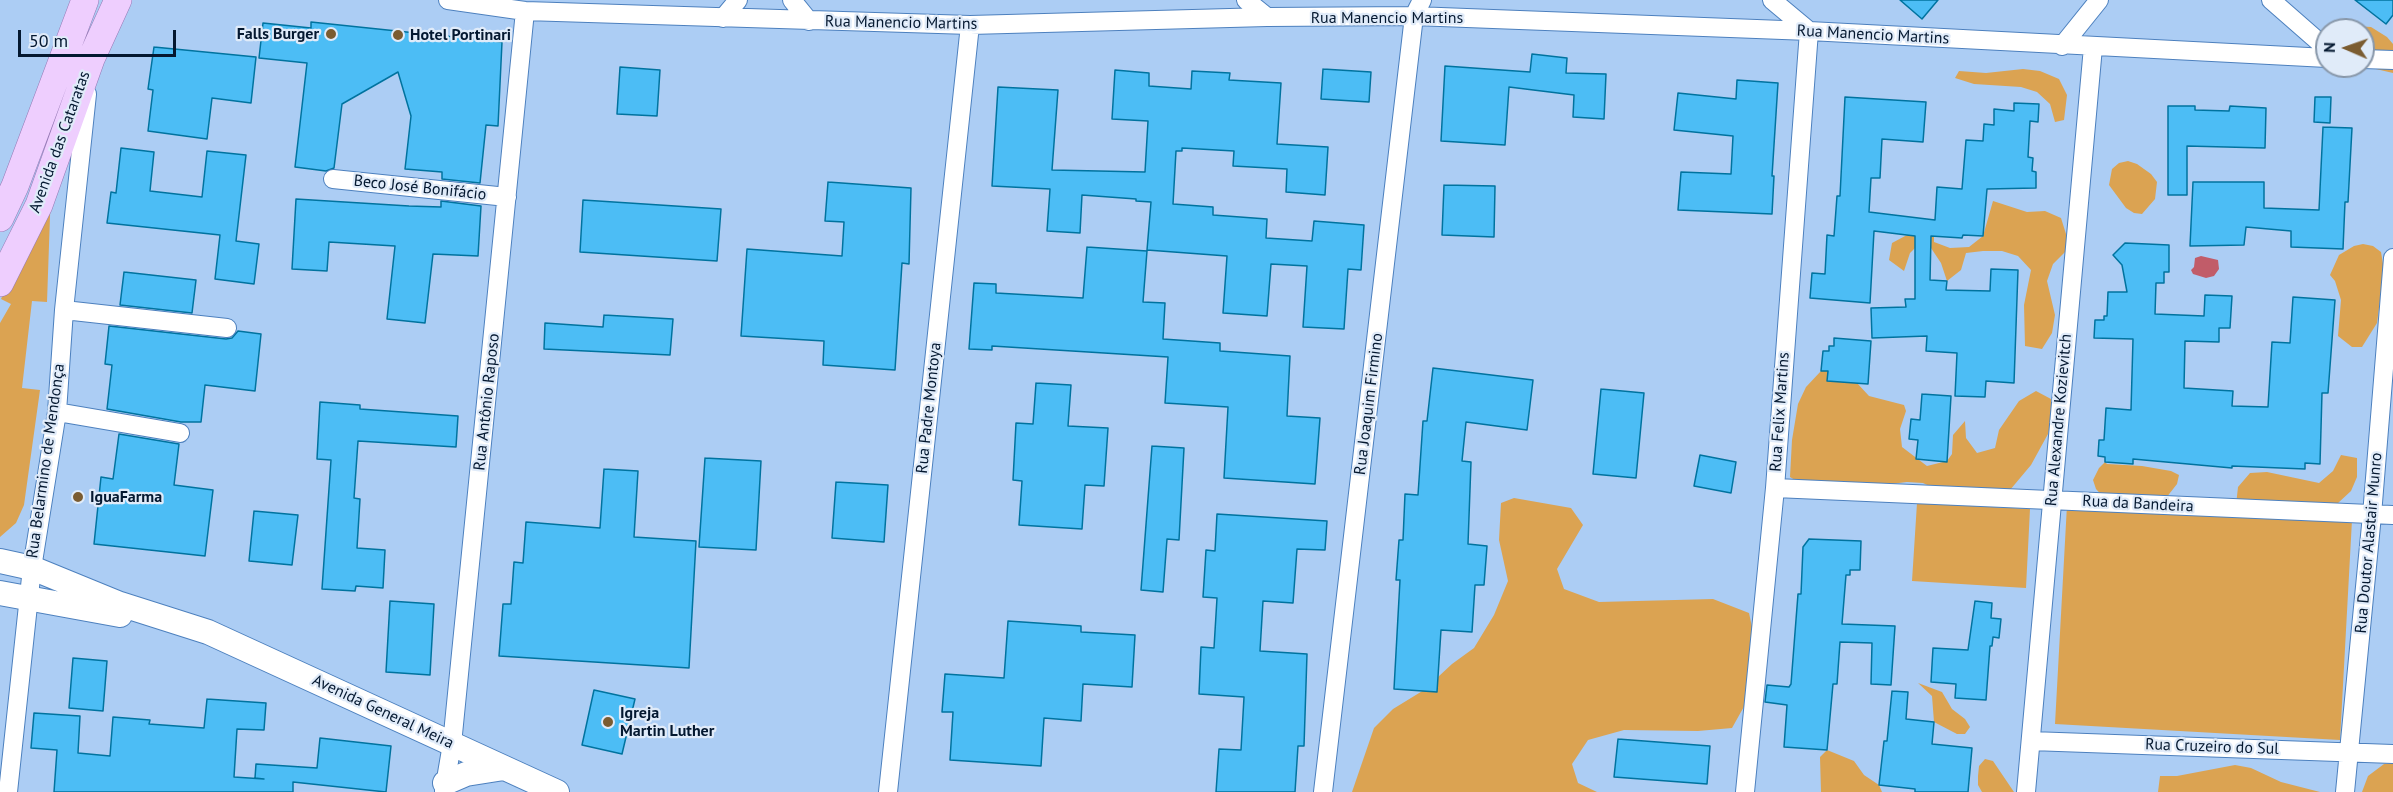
<!DOCTYPE html>
<html>
<head>
<meta charset="utf-8">
<style>
  body { margin:0 }
  #map { position:relative; width:2393px; height:792px; overflow:hidden; background:#accdf4; font-family:"PT Sans",sans-serif }
  canvas { display:block }
  .north { position:absolute; left:2315px; top:18px; width:60px; height:60px; box-sizing:border-box; background:#e0ebf9; border:2px solid #8897a9; border-radius:50%; rotate:272deg; font-size:16px; font-weight:700; line-height:24px; text-align:center; color:#041830 }
  .north::after { content:''; display:block; margin:auto; width:21px; height:27px; background:#7b5c31; clip-path:polygon(50% 0,100% 100%,50% 72%,0 100%) }
  .scale { position:absolute; left:18px; top:30px; width:158px; height:27px; box-sizing:border-box; border:3px solid #041830; border-top:0; padding-left:8px; font-size:18px; line-height:21px; white-space:nowrap; color:#041830; -webkit-text-stroke:4px #e0ebf9; paint-order:stroke }
</style>
</head>
<body>
<div id="map">
<canvas width="2393" height="792"></canvas>
<div class="north">N</div>
<div class="scale">50 m</div>
</div>
<script>
const g = document.querySelector('canvas').getContext('2d');
g.lineJoin = 'round';
function fill(path, color) { g.fillStyle = color; g.fill(path, 'evenodd'); }
const shape = rows => new Path2D(rows.map(r => 'M' + r).join(''));
function strokePath(path, color, width, dash) { g.strokeStyle = color; g.lineWidth = width; g.lineCap = dash ? 'butt' : 'round'; g.setLineDash(dash || []); g.stroke(path); }
function label(font, color, halo, rows, align = 'center') {
  g.font = font + ' "PT Sans",sans-serif'; g.lineWidth = 4.5; g.setLineDash([]); g.textBaseline = 'middle'; g.strokeStyle = halo; g.fillStyle = color; for (const [text, x, y, turn = 0] of rows) {
    g.save(); g.translate(x, y); g.rotate((+turn || 0) * Math.PI / 180); g.textAlign = isNaN(turn) ? turn : align; if (halo) g.strokeText(text, 0, 0); g.fillText(text, 0, 0); g.restore();
  }
}
fill(shape([
  [2354,26,2371,27,2387,37,2393,44,2393,73,2363,66,2363,30,2351,30],
  [2023,69,2040,71,2059,79,2067,95,2064,120,2055,122,2050,104,2037,92,2021,87,1974,84,1955,78,1959,71,1986,73],
  [2128,161,2137,164,2151,174,2157,182,2155,199,2142,214,2134,213,2126,208,2109,185,2112,169,2119,163],
  [51,188,47,302,32,301,22,388,40,390,24,505,16,523,0,537,0,323,11,304,1,299],
  [1993,201,2027,212,2045,211,2061,218,2066,234,2066,251,2053,264,2047,281,2055,315,2052,333,2042,349,2025,346,2024,305,2031,270,2018,256,2002,251,1983,251,1966,253,1961,270,1947,281,1941,263,1931,248,1915,248,1910,253,1904,271,1889,260,1892,243,1907,235,1934,236,1934,242,1950,248,1969,247,1983,236],
  [2363,244,2373,246,2381,252,2384,270,2377,323,2362,347,2352,347,2338,336,2341,300,2335,281,2330,275,2339,255,2354,246],
  [1845,370,1869,396,1904,405,1906,411,1900,429,1902,447,1927,466,1947,461,1952,454,1953,435,1965,421,1966,438,1977,453,1995,448,1999,430,2019,401,2036,391,2051,399,2052,417,2048,434,2031,465,2010,490,1940,491,1923,483,1907,482,1874,486,1807,487,1790,477,1792,440,1798,404,1806,387,1821,371],
  [2341,455,2357,458,2357,477,2351,491,2338,503,2320,509,2236,505,2238,487,2250,473,2267,472,2319,483,2333,471],
  [2105,462,2107,464,2142,466,2171,471,2179,475,2177,484,2166,498,2108,502,2096,489,2093,480,2099,468],
  [1514,498,1571,508,1583,525,1557,569,1564,589,1599,602,1713,599,1749,613,1752,627,1746,703,1732,728,1698,731,1624,730,1588,740,1572,764,1578,783,1597,792,1352,792,1374,728,1393,709,1424,690,1452,664,1474,648,1494,615,1508,581,1499,540,1501,503],
  [1917,503,2030,509,2026,588,1912,581],
  [2067,505,2352,520,2340,740,2055,724],
  [1918,683,1942,692,1952,709,1965,719,1970,727,1965,734,1957,734,1934,722,1932,696],
  [1827,750,1854,761,1864,775,1879,785,1882,792,1821,792,1820,757],
  [1985,759,1993,761,2014,792,1982,792,1978,785,1978,776,1979,766],
  [2393,763,2393,792,2362,792,2368,776,2384,764],
  [2235,765,2251,768,2281,782,2320,792,2158,792,2160,776,2177,776]
]), '#dba352');
fill(shape([
  [2201,256,2218,260,2219,269,2214,276,2206,278,2193,274,2191,270,2194,267,2195,258]
]), '#c15c69');
const building = shape([
  [1900,0,1938,0,1922,19,1900,0],
  [2355,0,2393,0,2393,15,2386,24,2355,0],
  [311,22,502,42,498,126,486,125,480,183,442,179,442,172,405,169,411,116,398,72,342,104,334,168,326,171,295,167,307,63,259,58,263,23,311,28,311,22],
  [154,47,256,57,251,103,212,98,207,139,148,131,153,90,148,89,154,47],
  [1532,54,1567,58,1566,73,1606,74,1604,119,1573,117,1574,95,1509,87,1505,145,1441,141,1445,66,1530,72,1532,54],
  [620,67,660,70,657,116,617,114,620,67],
  [1323,69,1371,72,1369,102,1321,99,1323,69],
  [1115,70,1149,73,1149,86,1191,89,1192,71,1230,73,1229,80,1281,83,1277,144,1328,147,1325,195,1286,192,1287,169,1233,166,1234,151,1182,148,1182,151,1176,151,1173,204,1213,207,1213,215,1267,219,1266,238,1312,241,1314,221,1364,225,1361,270,1348,269,1344,329,1303,327,1307,266,1271,264,1267,316,1223,313,1227,256,1147,250,1151,202,1136,201,1136,199,1082,195,1080,233,1047,231,1050,189,992,186,998,87,1058,90,1052,170,1145,172,1148,121,1112,119,1115,70],
  [1737,80,1778,83,1772,176,1774,176,1772,214,1678,210,1681,172,1731,174,1733,136,1674,130,1678,93,1736,99,1737,80],
  [1845,97,1926,102,1923,142,1882,139,1880,178,1871,178,1869,212,1935,220,1937,187,1962,189,1966,140,1983,141,1984,124,1994,125,1994,109,2014,111,2014,103,2039,104,2038,122,2030,121,2028,157,2033,158,2032,171,2036,172,2036,188,1987,189,1983,236,1963,235,1962,238,1931,236,1930,280,1947,281,1946,290,1990,291,1991,269,2018,270,2014,383,1986,381,1985,397,1955,396,1957,353,1926,351,1927,336,1872,338,1871,308,1906,307,1905,299,1915,299,1915,236,1874,231,1870,303,1810,298,1812,273,1825,274,1827,235,1834,236,1837,196,1840,196,1845,97],
  [2315,97,2331,97,2330,123,2314,122,2315,97],
  [2168,106,2195,106,2195,110,2229,111,2230,106,2266,108,2265,148,2187,146,2187,195,2168,195,2168,106],
  [2323,127,2352,128,2348,202,2345,202,2343,249,2291,247,2291,231,2246,227,2244,245,2190,246,2193,182,2264,182,2264,208,2319,210,2323,127],
  [121,148,154,152,150,191,202,197,207,151,246,155,236,241,259,244,254,284,215,279,220,235,107,223,111,192,116,193,121,148],
  [828,182,911,188,909,264,902,263,895,370,823,365,824,341,741,336,747,249,842,256,844,222,825,221,828,182],
  [1444,185,1495,186,1494,237,1442,235,1444,185],
  [296,199,409,206,441,207,441,201,481,206,478,256,433,254,425,323,387,319,395,246,329,242,327,271,292,269,296,199],
  [583,200,721,209,717,261,580,252,583,200],
  [2125,243,2169,245,2169,272,2164,272,2164,283,2156,283,2155,314,2204,316,2205,295,2232,296,2230,328,2219,328,2219,342,2185,341,2184,388,2233,391,2232,406,2268,407,2272,342,2290,343,2293,297,2335,300,2328,393,2322,393,2320,464,2305,463,2305,469,2232,466,2232,468,2133,459,2133,464,2105,462,2105,457,2098,456,2099,440,2104,440,2106,408,2131,410,2133,339,2094,338,2095,320,2104,320,2104,316,2107,316,2108,292,2127,292,2122,265,2113,255,2125,243],
  [1087,247,1147,251,1143,302,1165,303,1163,339,1220,343,1220,351,1290,356,1287,416,1320,418,1315,484,1224,478,1228,407,1165,403,1168,357,992,346,992,350,969,349,974,283,996,284,996,293,1083,298,1087,247],
  [124,272,196,280,192,313,120,305,124,272],
  [604,315,673,319,670,355,544,349,545,323,603,327,604,315],
  [109,326,226,339,232,338,238,331,261,334,255,391,205,385,201,422,181,422,107,409,112,365,105,364,109,326],
  [1834,338,1871,341,1868,384,1827,381,1828,371,1821,371,1823,351,1829,351,1829,346,1834,346,1834,338],
  [1433,368,1533,380,1527,430,1466,422,1462,461,1471,462,1468,544,1487,546,1484,585,1475,585,1472,632,1441,630,1437,692,1394,689,1400,580,1396,580,1399,540,1403,540,1405,494,1418,495,1423,421,1427,421,1433,368],
  [1036,383,1071,385,1068,426,1108,428,1104,486,1085,485,1082,529,1019,525,1022,481,1013,480,1016,423,1033,424,1036,383],
  [1601,389,1644,393,1636,478,1593,474,1601,389],
  [1922,394,1951,396,1947,462,1916,459,1918,440,1909,439,1911,419,1920,420,1922,394],
  [320,402,360,405,360,409,458,416,456,447,358,441,354,498,360,499,357,548,385,550,383,588,356,586,355,591,322,589,331,460,317,459,320,402],
  [119,434,179,444,174,485,213,490,205,556,94,544,101,477,113,479,119,434],
  [1152,446,1184,448,1179,540,1167,539,1163,592,1141,590,1152,446],
  [1700,455,1736,462,1731,493,1694,486,1700,455],
  [705,458,761,461,756,550,699,547,705,458],
  [604,469,638,471,634,537,696,541,689,668,499,656,503,604,511,604,514,562,523,563,526,522,600,528,604,469],
  [836,482,888,485,884,542,832,538,836,482],
  [254,511,298,515,292,565,249,561,254,511],
  [1217,514,1327,521,1325,550,1297,549,1293,603,1263,601,1260,651,1307,654,1304,746,1298,746,1295,792,1216,792,1219,749,1241,750,1244,697,1199,694,1201,647,1214,648,1217,598,1203,597,1206,550,1215,551,1217,514],
  [1809,539,1861,541,1860,570,1850,570,1850,575,1846,575,1842,624,1895,626,1891,685,1871,684,1872,643,1840,642,1837,684,1833,684,1827,750,1784,747,1787,705,1765,702,1767,685,1789,687,1791,684,1798,594,1801,594,1803,547,1809,539],
  [390,601,434,604,430,675,386,672,390,601],
  [1975,601,1992,603,1991,618,2001,619,1999,638,1993,637,1992,646,1990,646,1986,700,1955,698,1956,684,1931,682,1933,648,1968,650,1975,601],
  [1008,621,1081,626,1081,632,1135,635,1132,687,1083,684,1081,721,1044,718,1041,766,950,760,953,712,942,712,945,674,1004,678,1008,621],
  [73,658,107,661,103,711,69,708,73,658],
  [594,690,635,699,622,754,582,745,594,690],
  [1892,691,1908,692,1906,719,1934,722,1932,744,1972,748,1968,792,1915,792,1915,789,1879,785,1884,741,1887,741,1892,691],
  [207,699,266,703,264,730,237,729,234,777,264,779,255,778,256,764,317,768,320,738,391,746,386,792,293,782,293,792,54,792,57,750,31,748,34,713,80,716,78,753,110,756,113,717,150,720,149,724,204,728,207,699],
  [1618,739,1710,746,1707,784,1614,777,1618,739]
]);
fill(building, '#4cbdf5');
strokePath(building, '#00739f', 1.5);
const minor = shape([
  [448,0,525,11,970,25,1267,17,1414,16,1809,31,2327,58],
  [792,0,809,21],
  [1246,0,1267,17],
  [2271,0,2327,49],
  [723,18,738,0],
  [2062,46,2099,0],
  [2363,59,2393,60],
  [333,179,507,197],
  [64,310,227,328],
  [57,412,180,433],
  [1775,488,2393,515],
  [2031,741,2393,754],
  [444,791,452,744,525,11],
  [8,792,32,568,57,412,64,310,87,94],
  [888,792,970,25],
  [1323,792,1414,16,1422,0],
  [1745,792,1775,488,1809,31,1772,0],
  [2026,792,2093,47],
  [2345,792,2372,515,2393,258]
]);
const secondary = shape([
  [0,561,32,568,120,604,208,632,557,792],
  [0,593,120,615],
  [445,783,466,774,504,768]
]);
const primary = shape([
  [0,218,15,186,85,0],
  [0,283,39,205,91,59,118,0]
]);
strokePath(minor, '#4d80be', 20);
strokePath(secondary, '#4d80be', 26);
strokePath(primary, '#9579b5', 28);
strokePath(minor, '#fff', 18);
strokePath(secondary, '#fff', 24);
strokePath(primary, '#eecefe', 27);
for (const [x, y, r, color] of [
  [331,34,6,"#7b5c31"],
  [398,35,6,"#7b5c31"],
  [78,497,6,"#7b5c31"],
  [608,722,6,"#7b5c31"]
]) { const dot = new Path2D(); dot.arc(x, y, r, 0, 2 * Math.PI); g.fillStyle = color; g.fill(dot); strokePath(dot, '#e0ebf9', 2); }
label('16px', '#041830', '#e0ebf9', [
  ["Rua Manencio Martins",1387,18],
  ["Rua Manencio Martins",901,23,1],
  ["Rua Manencio Martins",1873,35,3],
  ["Avenida das Cataratas",60,142,-70],
  ["Beco José Bonifácio",420,188,6],
  ["Rua Antônio Raposo",487,402,-84],
  ["Rua Joaquim Firmino",1369,404,-83],
  ["Rua Padre Montoya",929,408,-84],
  ["Rua Felix Martins",1780,412,-86],
  ["Rua Alexandre Kozievitch",2059,420,-85],
  ["Rua Belarmino de Mendonça",46,461,-82],
  ["Rua da Bandeira",2138,504,3],
  ["Rua Doutor Alastair Munro",2369,543,-85],
  ["Avenida General Meira",383,712,25],
  ["Rua Cruzeiro do Sul",2212,747,2]
]);
label('bold 16px', '#041830', '#e0ebf9', [
  ["Falls Burger",319,34,"right"],
  ["Hotel Portinari",410,35],
  ["IguaFarma",90,497],
  ["Igreja",620,713],
  ["Martin Luther",620,731]
], 'left');
</script>
</body>
</html>
